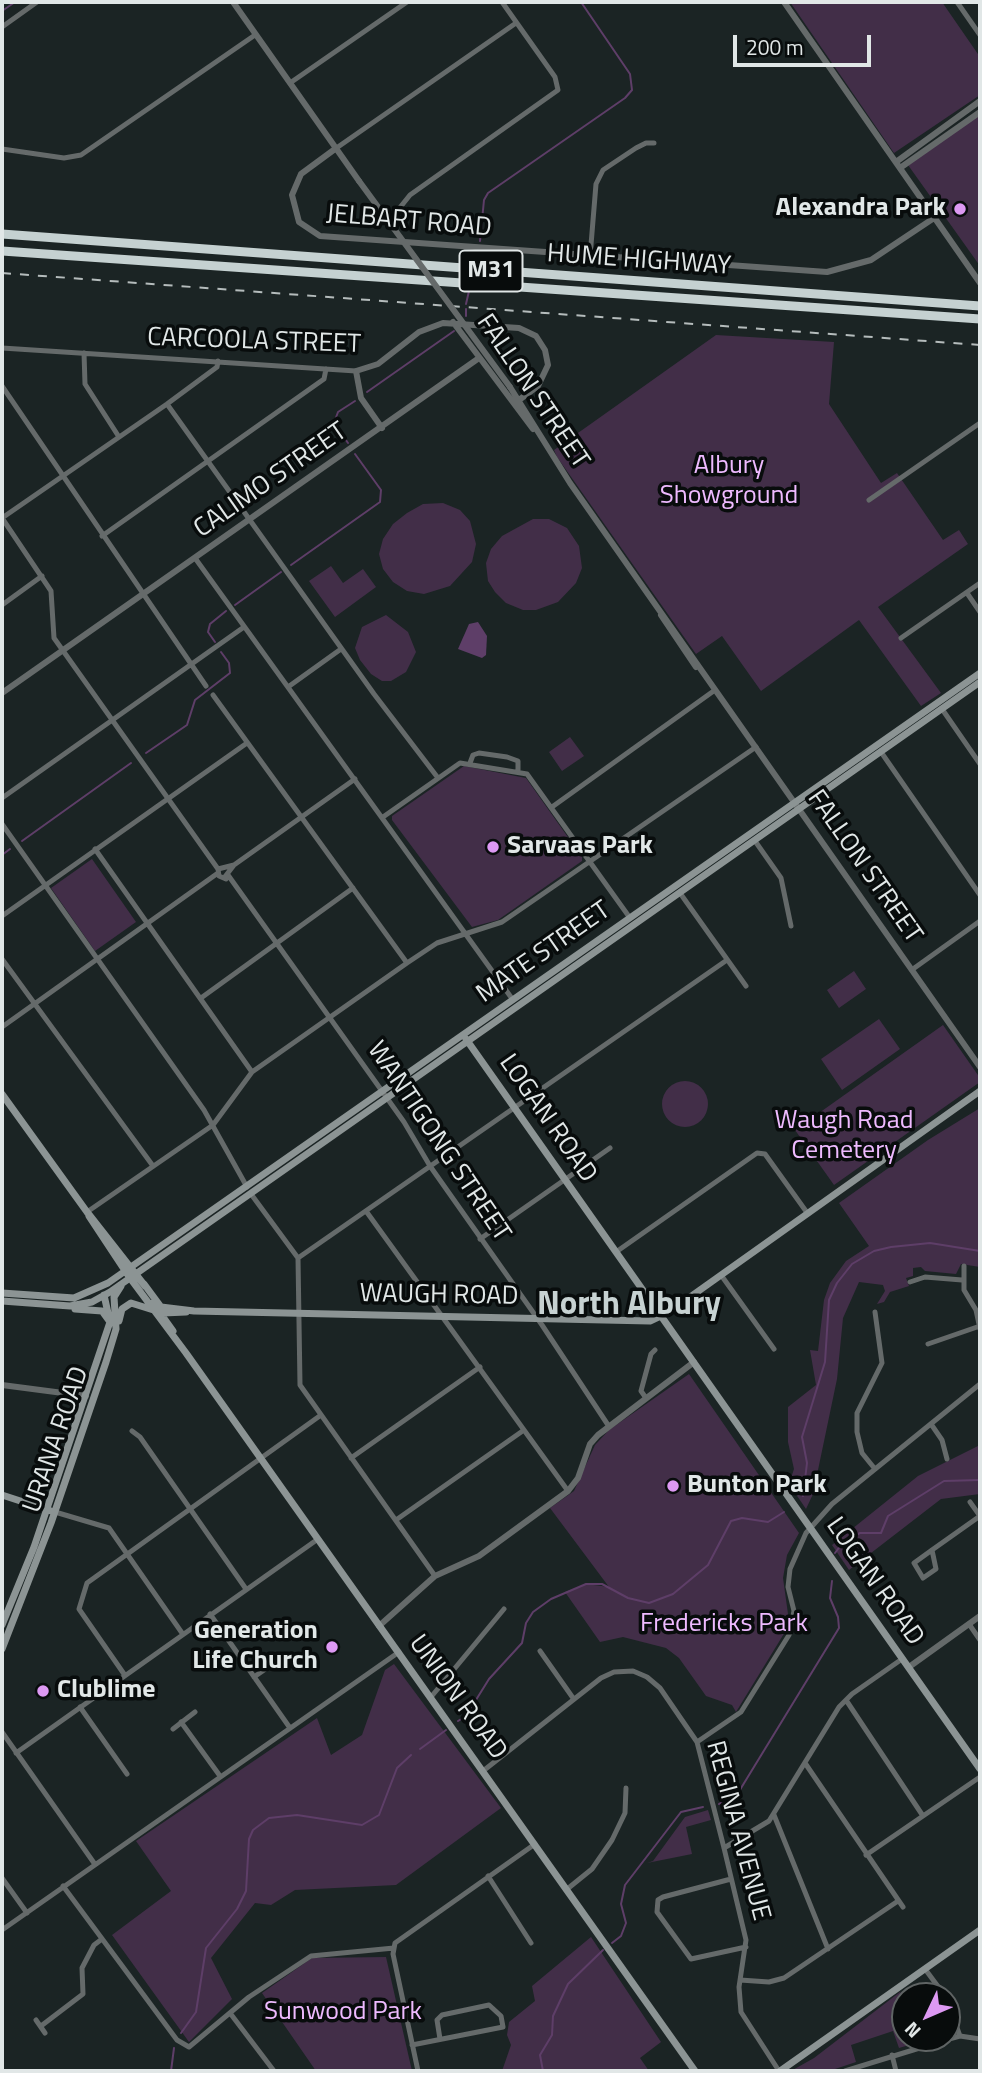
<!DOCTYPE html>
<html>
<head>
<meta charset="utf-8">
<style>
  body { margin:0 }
  #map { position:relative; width:982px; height:2073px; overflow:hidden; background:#1b2424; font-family:"Titillium Web",sans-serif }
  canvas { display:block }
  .frame { position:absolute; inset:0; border:4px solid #e1e7e7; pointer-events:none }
  .north { position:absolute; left:891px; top:1982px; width:70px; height:70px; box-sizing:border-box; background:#080c0c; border:2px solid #5f6464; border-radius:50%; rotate:226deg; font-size:19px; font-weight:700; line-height:28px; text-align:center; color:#e1e7e7 }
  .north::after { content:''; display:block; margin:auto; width:24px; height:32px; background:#dd99f3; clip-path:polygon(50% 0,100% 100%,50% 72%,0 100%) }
  .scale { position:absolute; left:733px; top:35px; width:138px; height:32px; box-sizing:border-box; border:4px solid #e1e7e7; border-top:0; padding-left:9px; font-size:21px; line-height:24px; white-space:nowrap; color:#e1e7e7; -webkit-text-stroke:5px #080c0c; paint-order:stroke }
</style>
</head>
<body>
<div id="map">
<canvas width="982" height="2073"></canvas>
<div class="frame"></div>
<div class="north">N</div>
<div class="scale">200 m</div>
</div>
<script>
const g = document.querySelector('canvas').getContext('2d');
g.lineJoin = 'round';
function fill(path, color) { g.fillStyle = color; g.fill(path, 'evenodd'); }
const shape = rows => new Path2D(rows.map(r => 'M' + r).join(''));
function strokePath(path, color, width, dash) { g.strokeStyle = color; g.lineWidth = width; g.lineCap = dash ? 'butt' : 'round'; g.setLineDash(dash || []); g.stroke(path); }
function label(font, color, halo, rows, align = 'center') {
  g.font = font + ' "Titillium Web",sans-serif'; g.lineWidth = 7; g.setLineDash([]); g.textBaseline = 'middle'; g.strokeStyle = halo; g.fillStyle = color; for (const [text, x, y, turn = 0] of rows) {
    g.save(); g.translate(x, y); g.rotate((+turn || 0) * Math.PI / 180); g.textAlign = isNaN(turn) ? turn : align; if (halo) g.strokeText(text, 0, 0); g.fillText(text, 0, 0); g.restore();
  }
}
fill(shape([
  [790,2,942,2,980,57,980,95,894,153],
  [980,114,980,266,908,165],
  [716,335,834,342,829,404,881,483,897,473,943,540,959,530,968,544,878,607,941,693,921,706,859,620,761,691,722,636,696,654,557,457,554,450],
  [443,503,460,510,470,521,476,544,472,562,450,586,424,594,407,591,393,582,383,569,379,554,383,539,393,524,407,513,423,504],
  [533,519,549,519,567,528,579,546,582,568,576,583,558,602,536,610,523,610,506,603,495,592,488,581,486,563,491,549,502,536],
  [331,566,343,583,363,569,376,587,335,617,309,581],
  [386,615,408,632,416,652,406,672,391,681,382,681,371,674,360,660,355,648,362,627],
  [570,737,584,756,562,771,549,752],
  [464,766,526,778,582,857,582,861,498,920,472,927,392,820,392,816],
  [92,859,136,922,95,951,51,888],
  [854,971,866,989,839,1008,827,990],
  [879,1019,900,1049,842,1090,821,1059],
  [943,1025,980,1078,980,1082,834,1185,795,1130],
  '662 1104a23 23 0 1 1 46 0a23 23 0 1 1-46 0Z',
  [980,1108,980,1267,961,1264,956,1274,925,1271,921,1267,913,1268,913,1276,906,1278,909,1286,890,1292,884,1302,877,1304,885,1291,883,1285,859,1282,843,1318,837,1379,813,1494,806,1509,789,1484,794,1469,788,1442,788,1407,816,1385,810,1350,818,1351,824,1300,830,1283,846,1261,869,1246,839,1203,928,1140],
  [689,1374,799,1533,787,1555,783,1578,788,1614,785,1632,736,1712,732,1705,706,1696,679,1658,666,1648,623,1637,600,1642,565,1592,586,1584,609,1587,550,1508,574,1491,595,1445,609,1430],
  [980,1445,980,1494,941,1499,849,1570,832,1545,918,1476],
  [394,1664,501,1808,396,1885,295,1890,271,1905,255,1903,211,1958,232,1999,189,2042,112,1935,171,1891,136,1841,317,1718,331,1755,362,1735,385,1670],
  [708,1810,711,1820,686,1827,692,1854,647,1863,653,1861,685,1817],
  [591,1937,661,2042,640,2058,649,2071,502,2071,511,2045,507,2035,509,2022,535,2001,532,1986],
  [386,1957,412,2071,316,2071,262,1993,312,1958],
  [900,1992,905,1999,905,2038,926,2040,899,2048,893,2031,851,2045,856,2062,829,2071,791,2071,814,2058]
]), '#422e48');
fill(shape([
  [478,622,487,636,486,655,482,658,458,649,469,624]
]), '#5e3e68');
strokePath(shape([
  [2,11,15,2],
  [480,241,484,200,488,193,625,98,632,90,630,74,581,2],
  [466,304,469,291],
  [466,309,466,316],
  [367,392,454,331],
  [348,443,334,423,338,412,355,401],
  [291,565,380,502,381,490,355,454],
  [235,605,281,572],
  [215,642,208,632,210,624,226,611],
  [146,753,187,725,195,700,230,673,229,663,221,652],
  [22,841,131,763],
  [2,855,10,849],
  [803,1496,807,1463,802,1437,825,1362,829,1300,837,1283,852,1264,874,1251,891,1247,930,1243,980,1251],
  [835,1553,844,1541,860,1533,881,1533,888,1516,944,1481,980,1480],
  [458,1721,466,1716,489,1679,522,1643,526,1623,533,1612,551,1599,586,1584,602,1584,628,1598,649,1603,673,1594,708,1565,731,1521,742,1518,768,1522,784,1512],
  [420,1749,446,1730],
  [719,1804,738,1793,839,1628,838,1617,830,1598,832,1581],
  [612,1943,621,1936,626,1923,621,1904,625,1885,681,1812,703,1807],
  [181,2033,196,2012,206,1948,237,1909,246,1891,249,1839,253,1830,269,1818,297,1815,362,1825,379,1815,397,1768,411,1755],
  [171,2071,174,2048],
  [543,2071,540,2055,552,2035,553,2016,568,1984,603,1950]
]), '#5e3e68', 2);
strokePath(shape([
  [957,2,980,35],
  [2,27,37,2],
  [290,83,407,2],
  [2,149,64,158,81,155,255,35],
  [335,149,516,23],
  [398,210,410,195,558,90,555,77,502,2],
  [590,257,596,184,603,170,636,148,646,143,654,143],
  [2,348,356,371],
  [84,353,85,384,119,437],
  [2,386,206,686],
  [167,404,374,694,438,778],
  [869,500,980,423],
  [2,518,51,591,54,638,218,869],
  [2,518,167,404,217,367,218,361],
  [102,536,324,379,326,369],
  [195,558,513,1000],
  [967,593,980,612],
  [2,605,42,576],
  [901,638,980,583],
  [288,687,341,649],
  [213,695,407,963],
  [942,709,980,764],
  [881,752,980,895],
  [470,763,473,755,479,753,507,757,518,761,518,771],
  [2,798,244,627],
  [552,807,715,690],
  [383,817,460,763,527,774,630,918],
  [2,824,204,1110,247,1187],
  [755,841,781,878,791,926],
  [95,849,252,1072],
  [228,875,404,1122,430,1166,542,1325,608,1425],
  [224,878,234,865,355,779],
  [226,879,219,876,218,869,234,865],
  [680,893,746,986],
  [2,916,247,743],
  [2,959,153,1166],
  [913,969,980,921],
  [201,998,353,888],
  [2,1027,218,873],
  [251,1194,298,1258,300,1385,435,1576],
  [366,1211,568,1491],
  [87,1212,213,1125,252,1072,407,963,437,943,502,922,756,747],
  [480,1239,610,1148],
  [616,1252,757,1153,765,1154,808,1214],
  [298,1258,727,960],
  [964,1266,964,1290,976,1310,980,1329],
  [721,1275,774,1349],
  [910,1282,925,1277,962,1280],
  [875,1312,882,1363,857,1413,857,1432,862,1453,875,1469],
  [928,1344,980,1326],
  [646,1398,641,1391,651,1354,655,1350],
  [931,1424,942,1440,947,1459],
  [132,1431,140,1437,246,1589],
  [351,1458,480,1367],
  [970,1502,980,1516],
  [55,1512,109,1528,182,1633],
  [396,1520,524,1430],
  [932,1550,936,1569,923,1578,914,1563,932,1550,980,1516],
  [210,1614,290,1728],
  [969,1624,980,1640],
  [540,1651,573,1698],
  [124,1674,79,1609,87,1583,321,1415],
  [254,1677,277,1661],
  [431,1697,504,1609],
  [846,1700,923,1816],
  [80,1707,127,1774],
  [181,1722,220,1776],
  [173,1729,195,1712],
  [2,1732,94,1863],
  [697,1742,741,1712,789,1635,794,1611,788,1587,790,1569,806,1533,832,1504,980,1384],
  [16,1753,318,1539],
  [805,1763,903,1907],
  [483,1771,601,1678,614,1672,633,1671,647,1677,660,1688,697,1742,724,1848,746,1940,739,1987,741,2012,779,2071],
  [774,1815,828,1949],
  [724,1848,769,1821,839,1707,852,1694,902,1659],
  [866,1855,980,1777],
  [488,1876,531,1943],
  [2,1878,27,1913],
  [731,1879,663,1897,658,1900,657,1912,691,1959,746,1947],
  [63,1886,177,2040,189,2047,249,1997,311,1956,394,1948],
  [566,1890,592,1869,612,1840,625,1813,626,1788],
  [2,1930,399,1652],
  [925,1969,945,1996],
  [740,1980,769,1982,784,1978,898,1901],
  [947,2000,960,2036],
  [230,2013,274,2071],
  [36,2020,45,2033],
  [41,2026,83,1994,82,1968,94,1945,102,1939],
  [412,2045,503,2027,501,2016,489,2005,442,2015,437,2020,440,2039],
  [892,2055,896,2071],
  [418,2071,393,1954,395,1943,535,1844],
  [845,2071,949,2039,960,2036,980,2039]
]), '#656a6a', 5);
strokePath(shape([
  [233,2,359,181],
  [784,2,980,283],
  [335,149,301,174,292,195,299,222,320,236,827,272,871,260,934,218],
  [896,162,980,101],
  [900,168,980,112],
  [453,322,533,429],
  [510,387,570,483,980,1067],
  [382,428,361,398,356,371,378,364,419,332,443,323,519,328,536,336,545,350,548,365,538,386,519,400],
  [661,615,696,667],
  [2,693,479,358],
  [2,1385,86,1396],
  [379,1626,435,1576,479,1556,568,1491,578,1478,590,1444,598,1435,694,1362],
  [909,1667,980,1616]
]), '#656a6a', 6);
strokePath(shape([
  [466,1039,980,1769],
  [2,1094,87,1212,145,1286],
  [89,1216,130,1278,186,1353,695,2071],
  [144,1284,161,1307,194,1311,650,1321,669,1312,980,1091],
  [2,1293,74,1298,108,1283,980,673],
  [2,1301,70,1306,92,1302,110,1292,980,682],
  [153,1303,173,1331],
  [75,1309,102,1311,110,1322],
  [119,1321,122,1309,131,1303,163,1313,186,1312],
  [2,1495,51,1511],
  [2,1625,34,1547,110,1322,104,1295],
  [2,1649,51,1523,106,1362,116,1329,114,1297,121,1286],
  [780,2071,980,1930]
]), '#8c9494', 7);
strokePath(shape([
  [2,234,980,306],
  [2,251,980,319]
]), '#c5d1d1', 9);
strokePath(shape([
  [2,273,980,345]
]), '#b5bcbc', 2, [9, 9]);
strokePath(shape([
  [359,181,510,387]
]), '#656a6a', 6);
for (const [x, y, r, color] of [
  [960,209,7,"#dd99f3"],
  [493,847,7,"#dd99f3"],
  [673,1486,7,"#dd99f3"],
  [332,1647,7,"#dd99f3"],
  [43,1691,7,"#dd99f3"]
]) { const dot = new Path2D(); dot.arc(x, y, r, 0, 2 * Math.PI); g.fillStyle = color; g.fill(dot); strokePath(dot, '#080c0c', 2.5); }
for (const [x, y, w] of [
  [491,271,63]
]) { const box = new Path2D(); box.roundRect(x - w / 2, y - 20.5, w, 41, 5); g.fillStyle = '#080c0c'; g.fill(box); strokePath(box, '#e1e7e7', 2); }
label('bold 24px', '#e1e7e7', null, [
  ["M31",491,271]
]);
label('bold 26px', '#e1e7e7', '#080c0c', [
  ["Alexandra Park",946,209,"right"],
  ["Sarvaas Park",507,847],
  ["Bunton Park",687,1486],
  ["Generation",318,1632,"right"],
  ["Life Church",318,1662,"right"],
  ["Clublime",57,1691]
], 'left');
label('26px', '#e1e7e7', '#080c0c', [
  ["JELBART ROAD",409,222,5],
  ["HUME HIGHWAY",639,261,4],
  ["CARCOOLA STREET",254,342,2],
  ["FALLON STREET",532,392,56],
  ["CALIMO STREET",271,481,-35],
  ["FALLON STREET",864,867,55],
  ["MATE STREET",544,953,-35],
  ["LOGAN ROAD",547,1119,55],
  ["WANTIGONG STREET",438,1142,56],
  ["WAUGH ROAD",439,1296,1],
  ["URANA ROAD",57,1440,-71],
  ["LOGAN ROAD",874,1582,55],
  ["UNION ROAD",457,1698,54],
  ["REGINA AVENUE",737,1831,75]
]);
label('26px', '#eebaff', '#080c0c', [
  ["Albury",729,467],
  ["Showground",729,497],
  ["Waugh Road",844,1122],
  ["Cemetery",844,1152],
  ["Fredericks Park",724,1625],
  ["Sunwood Park",343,2013]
]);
label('bold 33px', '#c7d2d2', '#080c0c', [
  ["North Albury",629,1306]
]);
</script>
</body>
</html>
